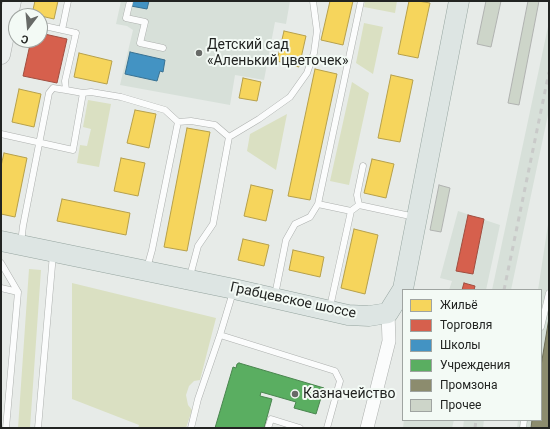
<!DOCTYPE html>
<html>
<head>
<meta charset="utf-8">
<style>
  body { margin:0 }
  #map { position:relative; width:550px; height:429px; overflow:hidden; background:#e7ebe8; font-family:Roboto,sans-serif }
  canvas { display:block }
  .frame { position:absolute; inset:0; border:2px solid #222422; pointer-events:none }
  .legend { position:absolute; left:402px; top:289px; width:140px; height:132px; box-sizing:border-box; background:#f3faf5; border:1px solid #9fa4a1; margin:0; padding:5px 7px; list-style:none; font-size:12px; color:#222422 }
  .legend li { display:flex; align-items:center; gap:8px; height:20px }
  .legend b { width:20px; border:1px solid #9fa4a1 }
  .north { position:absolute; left:8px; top:8px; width:40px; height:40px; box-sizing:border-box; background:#f3faf5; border:1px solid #9fa4a1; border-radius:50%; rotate:196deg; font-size:11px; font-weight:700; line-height:16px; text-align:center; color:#222422 }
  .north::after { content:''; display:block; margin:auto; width:14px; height:18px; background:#676a67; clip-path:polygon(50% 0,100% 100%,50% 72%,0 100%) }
</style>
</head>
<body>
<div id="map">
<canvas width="550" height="429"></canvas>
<div class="frame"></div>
<ul class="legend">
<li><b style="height:11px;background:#f6d55c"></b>Жильё</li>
<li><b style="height:11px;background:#d6604d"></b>Торговля</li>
<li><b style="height:11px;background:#4393c3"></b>Школы</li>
<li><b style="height:11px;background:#5aae61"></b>Учреждения</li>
<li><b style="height:11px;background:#8c8c6e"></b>Промзона</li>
<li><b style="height:11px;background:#cdd5c9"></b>Прочее</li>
</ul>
<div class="north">С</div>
</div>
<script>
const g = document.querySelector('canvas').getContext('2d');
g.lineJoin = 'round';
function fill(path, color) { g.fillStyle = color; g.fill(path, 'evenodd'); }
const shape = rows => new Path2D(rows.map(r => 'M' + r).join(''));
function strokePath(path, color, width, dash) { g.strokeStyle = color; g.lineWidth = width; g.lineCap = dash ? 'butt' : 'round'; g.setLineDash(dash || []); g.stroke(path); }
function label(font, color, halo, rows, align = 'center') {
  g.font = font + ' Roboto,sans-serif'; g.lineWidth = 4; g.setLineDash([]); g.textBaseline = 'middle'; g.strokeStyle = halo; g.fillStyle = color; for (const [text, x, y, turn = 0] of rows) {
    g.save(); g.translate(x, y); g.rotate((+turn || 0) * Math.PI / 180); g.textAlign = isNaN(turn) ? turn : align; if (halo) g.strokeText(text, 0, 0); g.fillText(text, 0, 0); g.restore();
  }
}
fill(shape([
  [121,1,290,1,286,24,275,22,264,80,235,75,230,105,120,85,133,30,127,26,116,24],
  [549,22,549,110,511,290,492,290],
  [458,211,500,225,486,290,449,290,452,281,440,278],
  [549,218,549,428,517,428,518,420,541,420,541,290,538,290],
  [404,420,454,420,452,428,403,428],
  [464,420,484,420,483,428,463,428]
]), '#d7e0d9');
fill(shape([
  [365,1,397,1,395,13,364,7],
  [364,23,383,27,373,74,356,63],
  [352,82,369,93,349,185,330,181],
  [88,100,111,104,99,167,77,163,80,145,87,146,91,129,83,127],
  [287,114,276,170,247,151,250,134],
  [29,269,41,270,30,428,18,428],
  [72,283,216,318,200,380,194,381,189,386,186,395,188,405,192,410,186,428,138,428,139,425,72,399]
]), '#dae0c2');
const homes = shape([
  [35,1,58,1,54,19,32,14,35,1],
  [330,1,353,1,343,45,321,40,330,1],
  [409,1,418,1,430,3,418,58,398,54,409,1],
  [284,31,306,36,299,67,277,61,284,31],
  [79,53,112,61,107,84,74,77,79,53],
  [315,69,337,74,310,200,288,196,315,69],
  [391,75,413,80,400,142,378,138,391,75],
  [243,78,261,82,257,101,239,98,243,78],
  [19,89,41,94,34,127,12,122,19,89],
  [135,110,156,114,149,148,127,143,135,110],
  [187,128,210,132,187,251,164,247,187,128],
  [4,153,27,158,15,217,1,214,1,166,4,153],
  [121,158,145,163,138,196,114,191,121,158],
  [372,159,394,164,386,198,364,193,372,159],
  [251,185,273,190,266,221,244,216,251,185],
  [62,199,130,213,126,235,57,221,62,199],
  [354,229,378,235,365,294,341,288,354,229],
  [243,239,269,245,264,266,238,260,243,239],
  [293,250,324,257,320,277,289,270,293,250]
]);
fill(homes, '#f6d55c');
strokePath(homes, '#b6a04b', 1);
const shops = shape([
  [40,33,67,39,57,83,23,76,31,40,40,40,40,33],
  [468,215,484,219,473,274,456,271,468,215],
  [464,283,475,286,474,290,462,290,464,283]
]);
fill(shops, '#d6604d');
strokePath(shops, '#a04e40', 1);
const schools = shape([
  [132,1,149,1,147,9,131,6,132,1],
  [130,52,165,60,163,72,160,71,157,81,125,74,130,52]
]);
fill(schools, '#4393c3');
strokePath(schools, '#397293', 1);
const public = shape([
  [239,363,324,388,316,414,294,408,296,402,261,392,260,396,272,399,264,428,215,428,233,367,236,368,237,364,239,363]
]);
fill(public, '#5aae61');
strokePath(public, '#49854e', 1);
const industry = shape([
  [549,318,549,428,531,428,532,420,541,420,541,366,549,318]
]);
fill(industry, '#8c8c6e');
strokePath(industry, '#6c6d57', 1);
const building = shape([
  [486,1,501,1,491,47,477,44,486,1],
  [528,1,539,1,519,105,508,103,528,1],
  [439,185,450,188,441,232,430,230,439,185]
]);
fill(building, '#cdd5c9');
strokePath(building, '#b0b2b0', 1);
const service = shape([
  [130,1,126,18,145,22,140,43,163,48],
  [40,25,76,33,65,81,66,90,83,93],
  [62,30,68,1],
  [178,122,191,121,215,125,229,137],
  [1,134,73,150,83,93,91,92,121,97,165,110,178,122,152,250,147,268],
  [318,204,351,211,359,205,415,217],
  [359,205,357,195,363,166],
  [21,243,23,226,49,93,53,88,66,90],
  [1,263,18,292,6,428],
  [190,276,198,246,213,224,229,137,259,119,290,97,307,73,314,53,317,31,313,1],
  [1,288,18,292],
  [275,295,286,240,295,224,310,217,318,204,361,1],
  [330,307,351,211],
  [541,327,549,293],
  [220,335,335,371,340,381,327,428],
  [38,428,53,254],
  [191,428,198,399,220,335,233,292],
  [268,428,271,419,300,428],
  [523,428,524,420]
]);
const minor = shape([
  [367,428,389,341,388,313]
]);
const secondary = shape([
  [1,55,12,1]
]);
const primary = shape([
  [1,241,234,289,348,315,369,316,388,313,403,289,459,1]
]);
strokePath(service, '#adb0ae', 7);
strokePath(minor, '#adb0ae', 14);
strokePath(secondary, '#adb0ae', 19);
strokePath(primary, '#95a49f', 21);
strokePath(service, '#fbfcfc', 6);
strokePath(minor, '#fbfcfc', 13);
strokePath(secondary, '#ecf0ef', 18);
strokePath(primary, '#dde5e3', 20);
strokePath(shape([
  [504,290,549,72],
  [475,428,476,420]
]), '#c9cac9', 3, [5, 5]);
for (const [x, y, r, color] of [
  [199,53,4,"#676a67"],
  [295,394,4,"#676a67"]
]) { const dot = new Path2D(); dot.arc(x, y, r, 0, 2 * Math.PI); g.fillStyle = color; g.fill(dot); strokePath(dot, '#f3faf5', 1.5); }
label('14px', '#222422', '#f3faf5', [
  ["Детский сад",207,45],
  ["«Аленький цветочек»",207,61],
  ["Казначейство",303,394]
], 'left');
label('14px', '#222422', '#f3faf5', [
  ["Грабцевское шоссе",293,301,12]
]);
</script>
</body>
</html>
